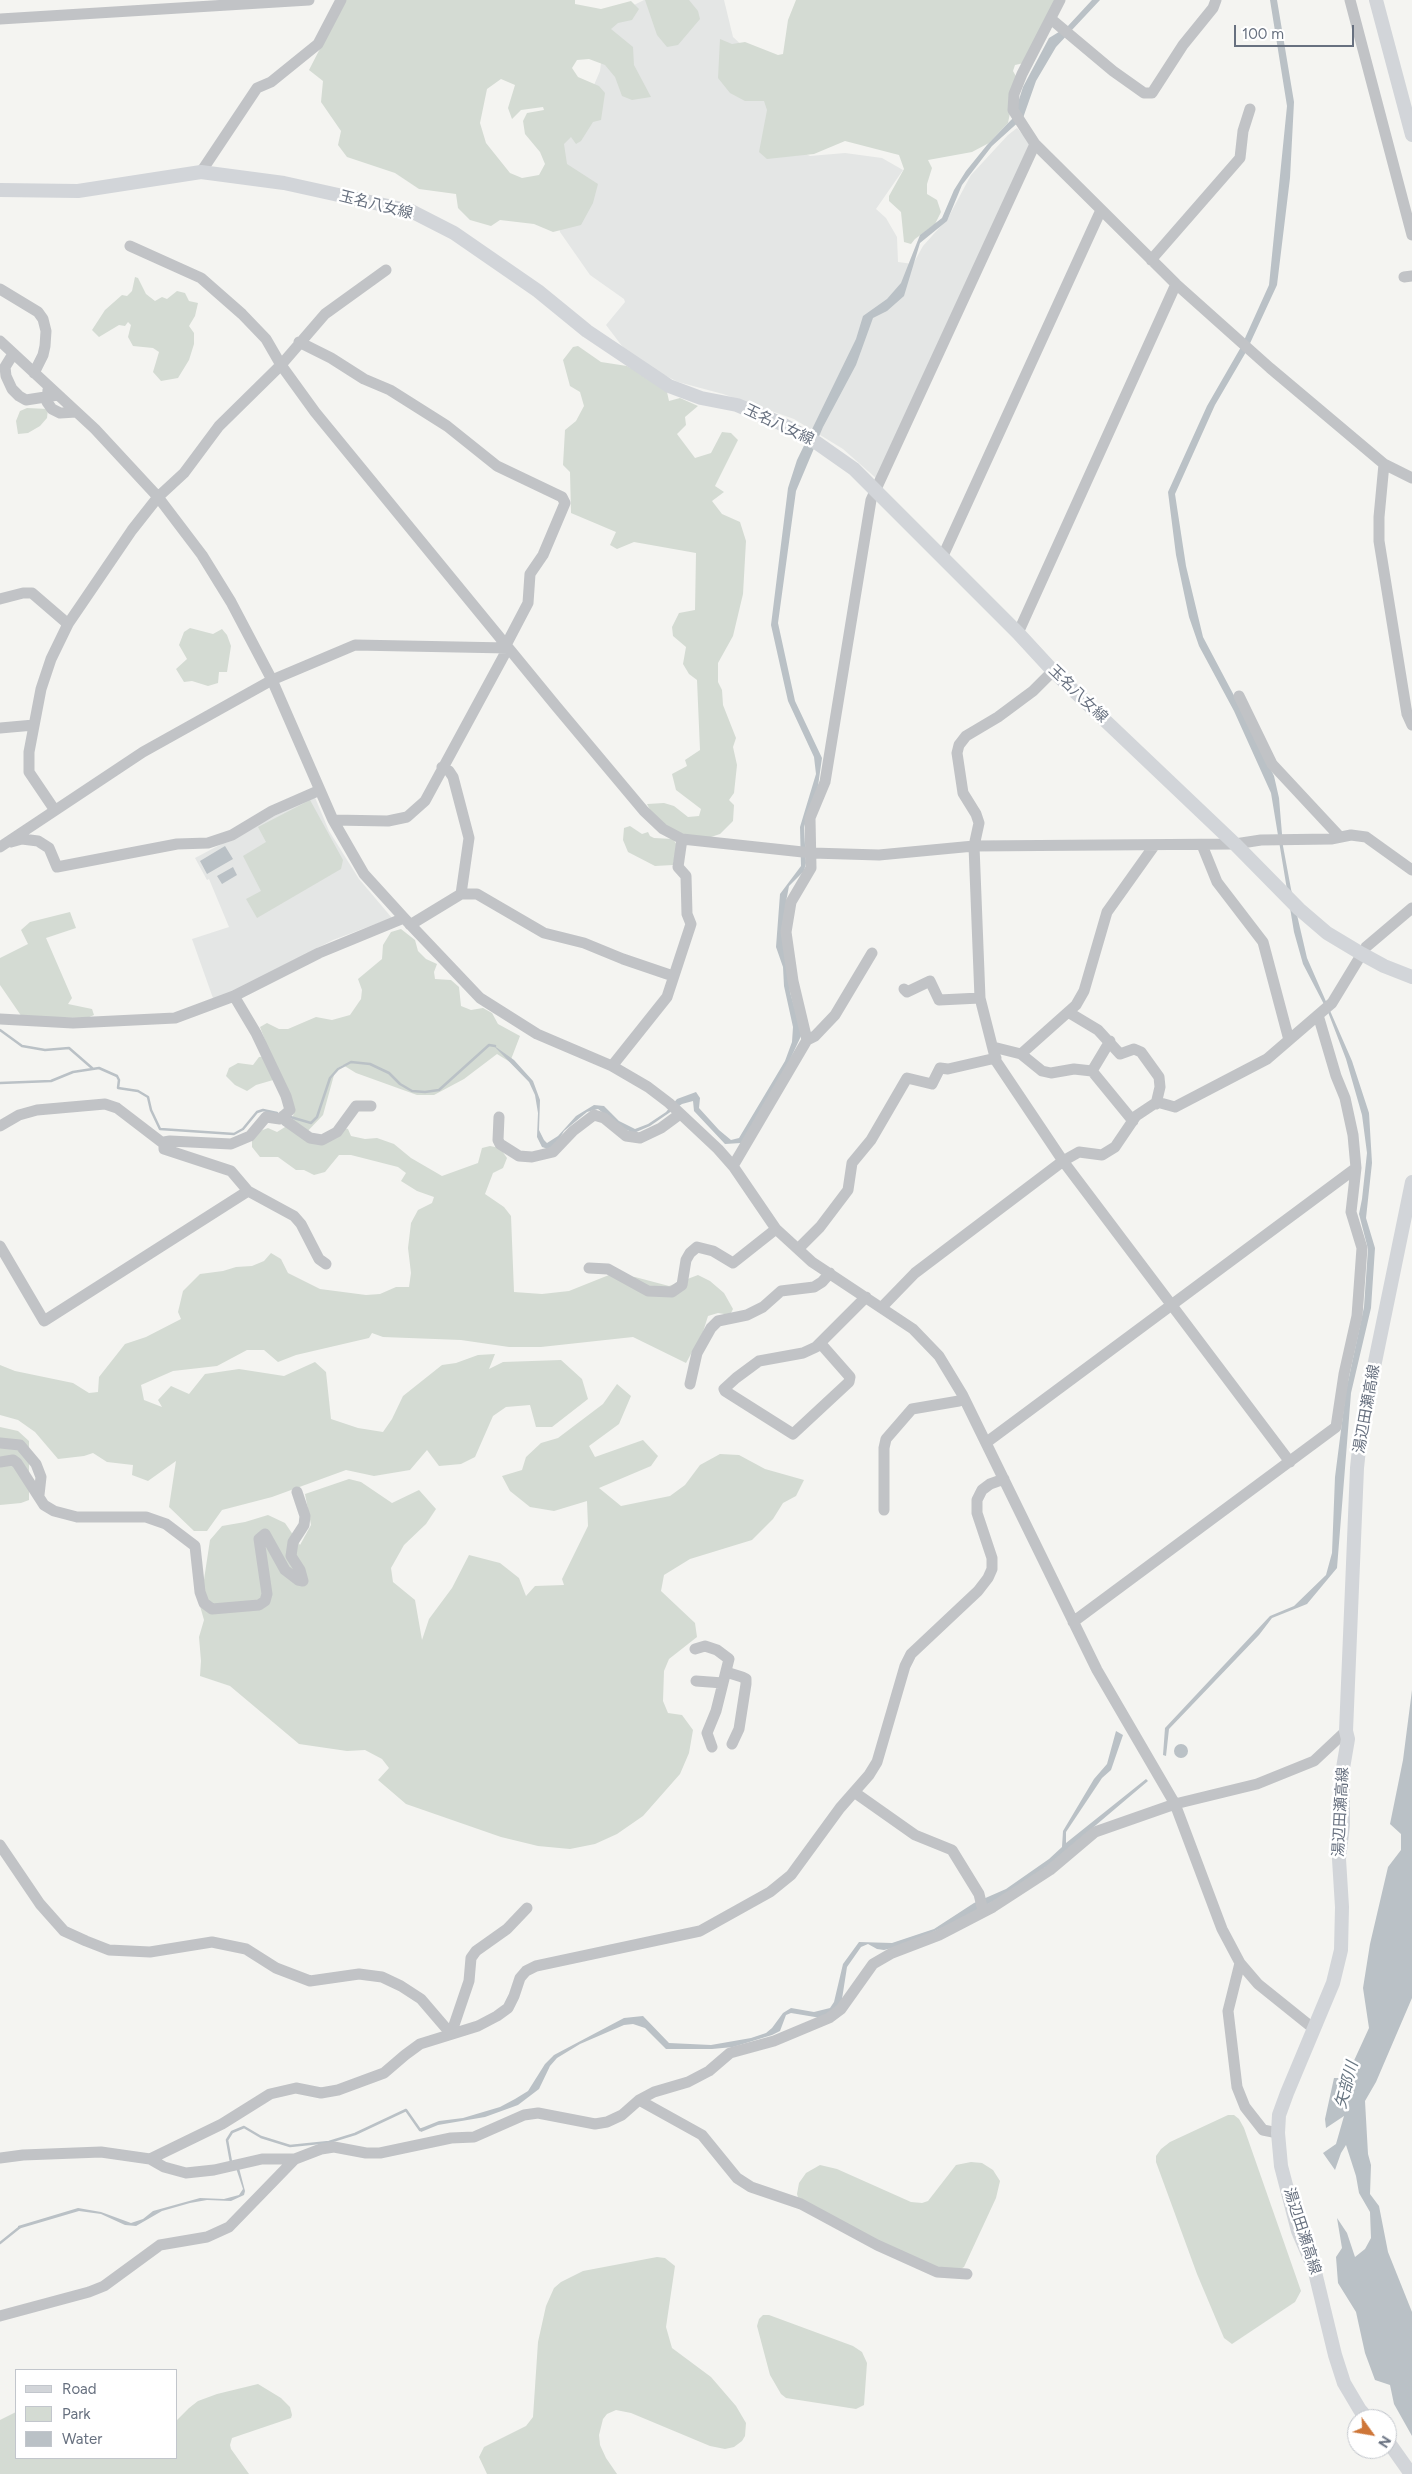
<!DOCTYPE html>
<html>
<head>
<meta charset="utf-8">
<style>
  body { margin:0 }
  #map { position:relative; width:1412px; height:2474px; overflow:hidden; background:#f4f4f1; font-family:Figtree,sans-serif }
  canvas { display:block }
  .legend { position:absolute; left:15px; top:2369px; width:162px; height:90px; box-sizing:border-box; background:#fff; border:1px solid #c2c6cc; margin:0; padding:6px 9px; list-style:none; font-size:15px; color:#67707f }
  .legend li { display:flex; align-items:center; gap:10px; height:25px }
  .legend b { width:25px; border:1px solid #c2c6cc }
  .north { position:absolute; left:1347px; top:2409px; width:50px; height:50px; box-sizing:border-box; background:#fff; border:1px solid #c2c6cc; border-radius:50%; rotate:122deg; font-size:14px; font-weight:700; line-height:20px; text-align:center; color:#67707f }
  .north::after { content:''; display:block; margin:auto; width:18px; height:22px; background:#ce7638; clip-path:polygon(50% 0,100% 100%,50% 72%,0 100%) }
  .scale { position:absolute; left:1234px; top:25px; width:120px; height:22px; box-sizing:border-box; border:2px solid #67707f; border-top:0; padding-left:6px; font-size:15px; line-height:18px; white-space:nowrap; color:#67707f; -webkit-text-stroke:4px #fff; paint-order:stroke }
</style>
</head>
<body>
<div id="map">
<canvas width="1412" height="2474"></canvas>
<ul class="legend">
<li><b style="height:6px;background:#d2d5d9"></b>Road</li>
<li><b style="height:14px;background:#d4dbd3"></b>Park</li>
<li><b style="height:14px;background:#bac1c6"></b>Water</li>
</ul>
<div class="north">N</div>
<div class="scale">100 m</div>
</div>
<script>
const g = document.querySelector('canvas').getContext('2d');
g.lineJoin = 'round';
function fill(path, color) { g.fillStyle = color; g.fill(path, 'evenodd'); }
const shape = rows => new Path2D(rows.map(r => 'M' + r).join(''));
function strokePath(path, color, width, dash) { g.strokeStyle = color; g.lineWidth = width; g.lineCap = dash ? 'butt' : 'round'; g.setLineDash(dash || []); g.stroke(path); }
function label(font, color, halo, rows, align = 'center') {
  g.font = font + ' Figtree,"Noto Sans JP",sans-serif'; g.lineWidth = 5; g.setLineDash([]); g.textBaseline = 'middle'; g.strokeStyle = halo; g.fillStyle = color; for (const [text, x, y, turn = 0] of rows) {
    g.save(); g.translate(x, y); g.rotate((+turn || 0) * Math.PI / 180); g.textAlign = isNaN(turn) ? turn : align; if (halo) g.strokeText(text, 0, 0); g.fillText(text, 0, 0); g.restore();
  }
}
fill(shape([
  [644,0,724,0,733,37,744,47,772,57,775,138,810,156,845,153,882,158,903,170,876,209,886,218,897,237,898,262,913,264,923,246,948,218,971,175,1008,135,1017,128,1030,143,877,479,843,449,794,419,723,394,678,382,656,371,625,350,606,325,625,302,624,299,590,275,560,232,554,181,558,146,579,120,600,71,608,7,634,5],
  [314,795,329,831,359,879,392,918,333,940,214,1001,192,939,229,927,209,879,207,880,195,858]
]), '#e4e6e5');
fill(shape([
  [345,0,575,0,575,4,601,9,631,1,639,9,632,20,618,23,611,29,633,47,634,65,651,97,632,100,622,96,615,77,605,65,589,59,577,60,572,68,578,77,599,86,605,93,601,120,593,122,581,141,576,144,571,137,564,144,567,164,598,184,593,203,581,225,553,232,534,224,500,220,491,226,470,220,458,208,456,194,419,189,395,173,347,157,338,145,341,131,321,102,323,81,309,70],
  [501,79,515,85,508,108,512,119,521,110,543,107,544,110,527,113,523,121,525,134,540,152,545,164,539,175,522,178,510,173,486,143,480,123,487,89],
  [645,0,689,0,698,11,700,19,678,45,667,47,657,35],
  [796,0,1056,0,1024,63,1015,65,1013,71,1017,78,1008,123,989,143,972,152,928,160,932,168,927,184,927,194,937,200,941,212,935,224,915,239,911,244,904,242,901,212,889,201,889,196,904,169,899,155,845,141,814,154,767,159,759,152,767,110,764,101,745,101,730,93,718,78,720,39,732,44,745,42,778,55,783,54,788,20],
  [135,277,138,278,146,294,155,301,162,297,167,299,177,291,185,293,189,301,198,303,195,316,189,326,194,333,194,344,189,360,178,378,161,381,153,372,159,352,153,348,133,346,128,337,131,325,128,322,125,326,119,325,99,337,92,330,105,310,122,295,127,296,132,291],
  [578,346,601,362,627,366,659,384,667,392,669,401,680,398,698,406,685,417,686,425,677,434,695,458,711,453,722,432,731,433,738,440,715,486,724,492,712,501,722,514,740,522,746,541,743,594,733,636,718,663,718,682,722,690,723,705,736,738,733,747,737,765,734,793,729,800,734,805,733,821,720,834,699,841,656,822,647,804,664,803,674,806,688,817,699,816,701,809,676,790,672,774,687,766,685,760,700,750,697,680,689,674,683,664,686,647,673,636,672,627,679,613,695,610,696,553,634,542,617,549,610,545,616,532,571,513,570,472,563,465,565,430,576,421,584,406,580,392,570,386,563,360,573,347],
  [27,408,48,409,47,418,40,426,28,433,18,434,16,421,20,411],
  [190,628,213,634,222,629,227,635,231,646,227,672,219,672,218,683,208,686,192,681,184,682,176,669,187,659,179,645,184,632],
  [310,800,343,860,341,869,257,918,246,899,261,891,243,856,266,842,258,827],
  [630,826,642,834,648,832,650,836,654,838,673,839,677,845,673,865,655,866,628,852,623,840,624,828],
  [70,912,76,928,46,938,72,998,68,1004,92,1009,94,1015,87,1018,22,1017,0,985,0,958,28,944,21,930,30,922],
  [401,929,415,940,418,951,426,959,437,964,434,972,435,979,451,980,459,987,461,1006,471,1010,483,1008,492,1013,498,1024,520,1036,510,1062,497,1054,464,1079,434,1095,417,1095,356,1073,343,1065,338,1068,334,1075,323,1115,305,1134,312,1141,338,1126,348,1129,351,1136,365,1139,377,1138,394,1144,411,1158,442,1176,478,1163,482,1148,490,1146,500,1148,507,1158,503,1168,493,1173,485,1194,504,1207,511,1216,514,1292,542,1294,569,1291,609,1275,635,1277,669,1286,698,1275,710,1281,724,1293,733,1309,730,1315,718,1313,708,1316,703,1332,686,1363,633,1337,541,1347,509,1347,461,1340,383,1337,372,1333,369,1338,296,1355,278,1362,264,1350,247,1350,217,1366,173,1371,141,1385,144,1400,162,1407,158,1400,171,1386,189,1394,205,1374,239,1369,284,1376,315,1362,326,1372,331,1419,358,1428,383,1432,392,1419,403,1396,442,1365,456,1363,478,1355,495,1354,489,1369,503,1362,561,1360,582,1379,588,1399,552,1427,536,1427,530,1405,506,1407,493,1416,475,1457,461,1464,439,1466,427,1450,410,1470,374,1476,346,1470,272,1497,222,1510,207,1531,194,1531,169,1507,176,1461,148,1481,132,1475,133,1465,107,1462,93,1453,84,1456,58,1459,35,1432,18,1420,0,1415,0,1365,15,1371,73,1383,89,1393,98,1392,99,1377,125,1344,146,1337,181,1319,178,1312,183,1291,200,1274,223,1271,236,1267,252,1266,264,1261,271,1253,281,1259,288,1273,320,1289,366,1295,380,1294,396,1287,409,1287,411,1273,408,1248,411,1223,418,1210,432,1203,434,1197,417,1191,401,1181,406,1173,398,1167,351,1155,339,1155,325,1172,314,1175,304,1170,296,1170,278,1157,260,1157,252,1147,252,1138,260,1131,268,1128,277,1132,285,1127,291,1122,294,1113,280,1078,256,1085,247,1091,235,1085,226,1076,229,1068,238,1063,253,1065,259,1057,271,1056,260,1027,267,1023,279,1029,288,1029,316,1017,332,1020,350,1015,361,999,362,990,358,979,382,959,383,945,391,932],
  [617,1384,631,1396,619,1424,589,1446,595,1457,643,1440,658,1456,651,1466,599,1488,621,1506,670,1496,685,1485,700,1465,720,1454,739,1455,765,1469,804,1480,796,1496,783,1503,773,1519,752,1540,690,1559,664,1575,661,1591,695,1623,697,1637,669,1659,664,1671,663,1701,668,1713,682,1715,693,1730,689,1753,680,1774,643,1816,617,1834,595,1844,570,1849,538,1846,501,1837,406,1804,378,1780,389,1768,382,1759,365,1750,347,1751,299,1744,230,1686,200,1676,201,1661,199,1637,204,1620,200,1606,210,1540,222,1526,245,1522,268,1515,285,1523,300,1545,311,1525,305,1494,349,1479,361,1482,392,1503,419,1490,436,1509,426,1524,404,1545,391,1568,393,1582,415,1600,422,1640,429,1619,452,1588,469,1555,500,1563,519,1578,526,1596,535,1586,564,1585,562,1579,588,1526,587,1501,554,1511,530,1507,510,1491,502,1476,522,1470,526,1457,541,1443,558,1438,603,1404],
  [0,1427,18,1431,29,1441,29,1500,21,1503,0,1505],
  [1228,2115,1234,2115,1239,2119,1244,2128,1301,2291,1295,2302,1232,2344,1224,2338,1197,2274,1156,2162,1156,2156,1161,2149,1170,2142],
  [971,2162,982,2163,993,2170,1000,2181,996,2198,964,2267,946,2277,799,2201,797,2194,799,2183,806,2173,820,2165,837,2169,911,2202,922,2203,928,2201,956,2165],
  [657,2257,665,2258,675,2266,666,2327,672,2348,711,2377,736,2406,746,2423,745,2436,742,2441,734,2447,725,2449,710,2446,631,2413,616,2410,607,2414,603,2419,599,2435,600,2445,606,2458,617,2474,487,2474,479,2457,484,2447,526,2426,533,2417,538,2342,546,2306,554,2288,561,2282,583,2271],
  [763,2315,769,2315,853,2346,862,2352,867,2363,864,2405,856,2409,786,2398,781,2394,770,2375,757,2326,759,2319],
  [258,2384,281,2398,290,2407,292,2415,291,2418,232,2438,230,2445,231,2449,249,2474,0,2474,0,2420,16,2412,16,2458,176,2458,176,2421,189,2408,198,2401,217,2394]
]), '#d4dbd3');
fill(shape([
  [1092,0,1100,0,1056,47,1036,81,1023,118,992,146,962,185,947,221,920,243,904,296,887,311,873,318,856,365,823,427,796,491,778,623,795,701,822,758,818,786,804,827,806,863,804,871,789,886,786,902,790,992,802,1034,787,1066,741,1143,725,1144,694,1111,693,1101,682,1104,650,1126,634,1133,622,1128,598,1109,587,1112,564,1131,557,1143,548,1149,542,1147,537,1137,538,1113,535,1095,529,1082,493,1045,514,1060,533,1081,540,1100,539,1130,544,1140,547,1143,558,1136,576,1116,594,1105,604,1106,619,1121,635,1129,648,1124,666,1112,677,1099,696,1092,700,1098,699,1108,719,1130,731,1140,739,1138,785,1061,792,1042,793,1027,784,986,783,967,776,947,780,894,801,866,800,827,816,774,814,757,788,701,771,625,788,488,797,460,856,339,863,316,887,299,901,283,920,235,942,218,954,190,966,171,987,145,1013,118,1023,87,1049,38,1067,27],
  [1270,0,1277,0,1294,102,1290,178,1277,285,1246,352,1215,405,1175,494,1186,566,1203,637,1248,722,1274,776,1279,798,1283,846,1291,889,1307,958,1352,1061,1369,1113,1372,1163,1366,1218,1375,1248,1371,1308,1351,1393,1337,1568,1307,1604,1272,1618,1259,1635,1169,1729,1166,1756,1163,1755,1165,1728,1270,1616,1294,1606,1326,1575,1332,1553,1335,1477,1346,1391,1364,1307,1368,1249,1359,1214,1362,1199,1367,1153,1362,1115,1346,1059,1328,1012,1303,964,1294,932,1271,793,1234,711,1199,646,1189,617,1176,555,1168,492,1207,406,1241,347,1269,285,1287,106],
  [225,846,233,859,207,874,200,861],
  [233,867,237,875,222,884,217,876],
  [1412,1690,1412,1998,1376,2082,1365,2101,1368,2154,1371,2165,1370,2194,1379,2206,1388,2252,1412,2312,1412,2436,1394,2404,1390,2385,1375,2380,1365,2353,1356,2312,1338,2283,1336,2257,1342,2248,1337,2218,1347,2233,1355,2257,1365,2249,1371,2238,1370,2212,1359,2193,1356,2176,1346,2145,1341,2153,1335,2170,1323,2153,1336,2144,1344,2116,1326,2128,1325,2119,1334,2078,1346,2078,1369,2028,1363,1988,1370,1944,1388,1867,1401,1850,1401,1834,1390,1824,1403,1760],
  [1116,1731,1123,1735,1111,1770,1102,1778,1066,1832,1066,1843,1146,1779,1148,1781,1050,1864,1010,1892,957,1921,904,1945,884,1950,877,1949,868,1944,861,1947,847,1967,842,1999,839,2006,821,2018,791,2013,786,2015,780,2031,772,2035,733,2047,712,2049,666,2049,645,2028,633,2024,624,2025,580,2044,557,2058,550,2066,539,2089,518,2105,485,2117,438,2125,421,2132,419,2129,439,2121,463,2118,500,2107,515,2099,528,2091,545,2064,554,2055,624,2018,643,2016,669,2043,711,2045,751,2038,766,2033,772,2028,783,2013,791,2008,814,2012,830,2008,834,2002,843,1964,859,1942,892,1943,934,1929,974,1903,1006,1889,1049,1859,1062,1847,1063,1831,1094,1779,1107,1764],
  '1174 1751a7 7 0 1 1 14 0a7 7 0 1 1-14 0Z',
  [236,2168,239,2168,245,2191,244,2195,231,2201,207,2200,190,2203,162,2211,136,2226,125,2225,101,2214,79,2211,18,2229,18,2226,78,2208,101,2212,131,2223,143,2219,153,2211,200,2198,224,2199,239,2195,243,2189]
]), '#bac1c6');
strokePath(shape([
  [0,1030,22,1046,45,1050,69,1048,92,1068],
  [0,1083,51,1081,73,1072,99,1068,117,1076,119,1080,118,1088,138,1091,148,1097,151,1110,160,1129,234,1134,243,1129,257,1112,263,1110,277,1113],
  [287,1116,311,1123,317,1117,330,1078,338,1069,351,1062,370,1064,389,1073,400,1084,412,1091,425,1092,439,1090,489,1045,495,1046],
  [231,2162,227,2140,232,2132,244,2127,261,2137,290,2146,329,2142,355,2134,406,2110,420,2130,422,2129],
  [0,2243,20,2227]
]), '#bac1c6', 2.5);
strokePath(shape([
  [1060,0,1022,74,1014,94,1013,110,1035,144,1176,284,1270,368,1384,464,1412,478],
  [1350,0,1412,235],
  [0,19,309,0],
  [1051,19,1113,71,1144,93,1152,93,1183,45,1213,8,1216,0],
  [201,172,257,88,271,82,318,44,341,0],
  [130,246,201,278,242,314,266,339,281,365,315,412,556,706,644,811,663,829,682,839,812,853,879,855,974,846,1235,844,1261,840,1331,839,1351,835,1366,837,1412,870],
  [1151,260,1240,158,1243,131,1250,109],
  [1404,277,1412,276],
  [0,289,38,312,43,319,46,331,45,346,43,355,34,373],
  [0,341,95,429,158,497,202,555,231,602,272,680,333,820,364,874,404,918,480,998,537,1034,612,1066,648,1087,669,1103,718,1149,733,1166,776,1229,812,1262,913,1329,939,1356,962,1394,1097,1670,1175,1804,1222,1929,1240,1963,1258,1984,1314,2029],
  [299,342,331,358,364,379,390,390,447,426,497,466,562,497,565,503,543,555,530,574,528,603,506,645],
  [13,354,5,367,6,376,12,389,19,396,26,400,58,395],
  [48,390,47,402,52,409,60,413,76,412],
  [1384,464,1379,517,1379,541,1407,714,1412,725],
  [942,558,1101,210],
  [0,599,23,593,32,593,68,624],
  [1018,633,1176,284],
  [1053,671,1033,691,998,717,966,736,959,745,957,753,963,793,976,814,979,823,974,846,980,998,996,1061,1063,1161,1290,1462],
  [1239,696,1272,764,1340,837],
  [0,728,34,725],
  [442,767,449,771,453,777,469,838,461,894],
  [54,809,29,772,29,752,41,689,51,659,68,624,132,530,158,497,184,473,219,426,281,365,325,314,386,270],
  [333,820,388,821,407,817,425,801,508,648],
  [11,842,22,839,38,841,49,848,57,867,177,844,208,843,232,835,272,811,320,790],
  [1202,845,1217,882,1263,942,1289,1040],
  [0,847,143,752,272,680,355,645,508,648],
  [410,925,461,894,477,894,544,933,584,943,623,959,673,976],
  [904,989,907,992,930,981,939,1000,980,998],
  [1068,1012,1098,1030,1120,1054,1134,1049,1141,1052,1159,1077,1160,1087,1156,1104],
  [0,1019,73,1023,175,1018,234,996,319,953,404,918],
  [807,1040,815,1036,835,1015,872,953],
  [993,1047,1021,1054,1042,1071,1051,1073,1074,1069,1092,1071,1133,1121],
  [1021,1054,1076,1005,1084,991,1107,912,1154,846],
  [612,1066,667,997,691,924,687,914,686,876,678,867,682,839],
  [1092,1071,1110,1041],
  [283,1116,286,1121,310,1138,322,1140,337,1132,356,1106,371,1106],
  [499,1117,498,1140,500,1144,519,1156,532,1157,553,1152,573,1131,594,1115,604,1118,626,1136,640,1138,661,1128,680,1114],
  [0,1126,19,1115,37,1110,105,1104,117,1108,164,1144],
  [733,1166,807,1040,793,981,786,932,791,902,811,868,810,818,825,782,871,500,1035,144],
  [248,1191,294,1216,301,1224,319,1259,326,1264],
  [0,1246,44,1321,248,1191,231,1171,164,1149,164,1142,170,1141,231,1144,250,1136,266,1117,280,1119,290,1110,286,1096,256,1033,234,996],
  [798,1249,820,1227,848,1190,852,1163,871,1140,907,1078,932,1084,940,1068,948,1069,996,1058],
  [589,1268,608,1269,648,1291,672,1292,682,1285,686,1260,690,1253,697,1247,713,1251,733,1263,776,1229],
  [882,1307,915,1273,1063,1161,1079,1152,1102,1155,1115,1147,1136,1116,1157,1102,1175,1107,1267,1059,1332,1003,1366,947,1412,908],
  [821,1344,850,1377,849,1382,793,1434,725,1391,724,1389,736,1378,759,1361,803,1353,816,1347,866,1297],
  [690,1384,697,1353,711,1328,718,1321,747,1315,763,1307,781,1291,814,1287,822,1282,830,1273],
  [987,1442,1356,1168],
  [0,1443,20,1445,36,1464,41,1477,39,1495],
  [0,1462,13,1460,17,1463,44,1505,54,1511,77,1517,146,1517,166,1524,195,1546,200,1592,204,1603,212,1609,259,1605,265,1601,267,1594,259,1539,265,1534,285,1570,298,1580,303,1581,300,1570,291,1556,293,1542,304,1525,305,1516,297,1492],
  [884,1510,884,1448,886,1439,912,1409,959,1401],
  [1073,1622,1336,1427,1344,1374,1357,1316,1362,1248,1351,1212,1356,1168,1353,1135,1345,1098,1336,1076,1318,1015],
  [695,1649,705,1646,717,1650,729,1659,716,1711,707,1733,712,1747],
  [726,1672,742,1677,746,1679,746,1684,739,1729,732,1744],
  [696,1681,723,1683],
  [854,1792,915,1835,952,1850,979,1894,983,1911],
  [0,1845,40,1904,64,1931,86,1941,109,1950,150,1952,212,1942,246,1949,276,1968,310,1981,359,1974,382,1977,401,1986,421,1999,451,2034],
  [1240,1963,1228,2011,1237,2087,1245,2107,1263,2130,1278,2133],
  [451,2034,469,1981,471,1958,476,1951,507,1929,527,1908],
  [639,2100,702,2135,737,2178,751,2187,801,2204,877,2245,937,2272,967,2274],
  [0,2158,23,2155,101,2152,150,2159,164,2167,186,2173,214,2170,262,2159,295,2159],
  [150,2159,222,2124,270,2094,296,2088,321,2093,338,2090,384,2073,405,2055,420,2044,478,2026,497,2016,508,2008,514,1996,520,1978,526,1971,536,1966,700,1931,770,1892,791,1875,840,1808,869,1775,877,1762,905,1666,911,1654,978,1591,988,1578,992,1569,992,1558,977,1513,977,1500,982,1490,990,1484,1004,1479],
  [0,2316,89,2292,104,2286,160,2245,207,2237,229,2227,295,2159,321,2149,334,2147,366,2153,380,2153,451,2138,474,2137,524,2115,538,2113,595,2124,607,2122,622,2115,639,2100,654,2092,688,2082,709,2071,730,2053,774,2041,829,2018,841,2009,873,1964,892,1953,939,1935,993,1907,1050,1870,1095,1832,1175,1804,1257,1784,1314,1761,1346,1731]
]), '#c1c3c6', 11);
strokePath(shape([
  [1376,0,1412,135],
  [0,190,78,191,201,172,284,183,411,211,454,233,538,291,587,331,669,386,701,398,737,405,780,423,817,443,854,469,1018,633,1053,671,1235,844,1299,909,1327,933,1362,954,1384,966,1412,977],
  [1368,2419,1360,2410,1344,2383,1335,2355,1314,2268,1298,2231,1281,2166,1278,2133,1279,2115,1287,2093,1333,1983,1341,1950,1342,1907,1339,1859,1343,1825,1343,1768,1348,1739,1346,1731,1357,1468,1361,1430,1412,1182],
  [1387,2440,1411,2474]
]), '#d2d5d9', 14);
label('15px', '#67707f', '#fff', [
  ["玉名八女線",376,205,14],
  ["玉名八女線",779,425,25],
  ["玉名八女線",1078,694,44],
  ["湯辺田瀬高線",1367,1409,-80],
  ["湯辺田瀬高線",1341,1812,-87],
  ["湯辺田瀬高線",1302,2231,72]
]);
label('italic 16px', '#687682', '#fff', [
  ["矢部川",1347,2085,-75]
]);
</script>
</body>
</html>
